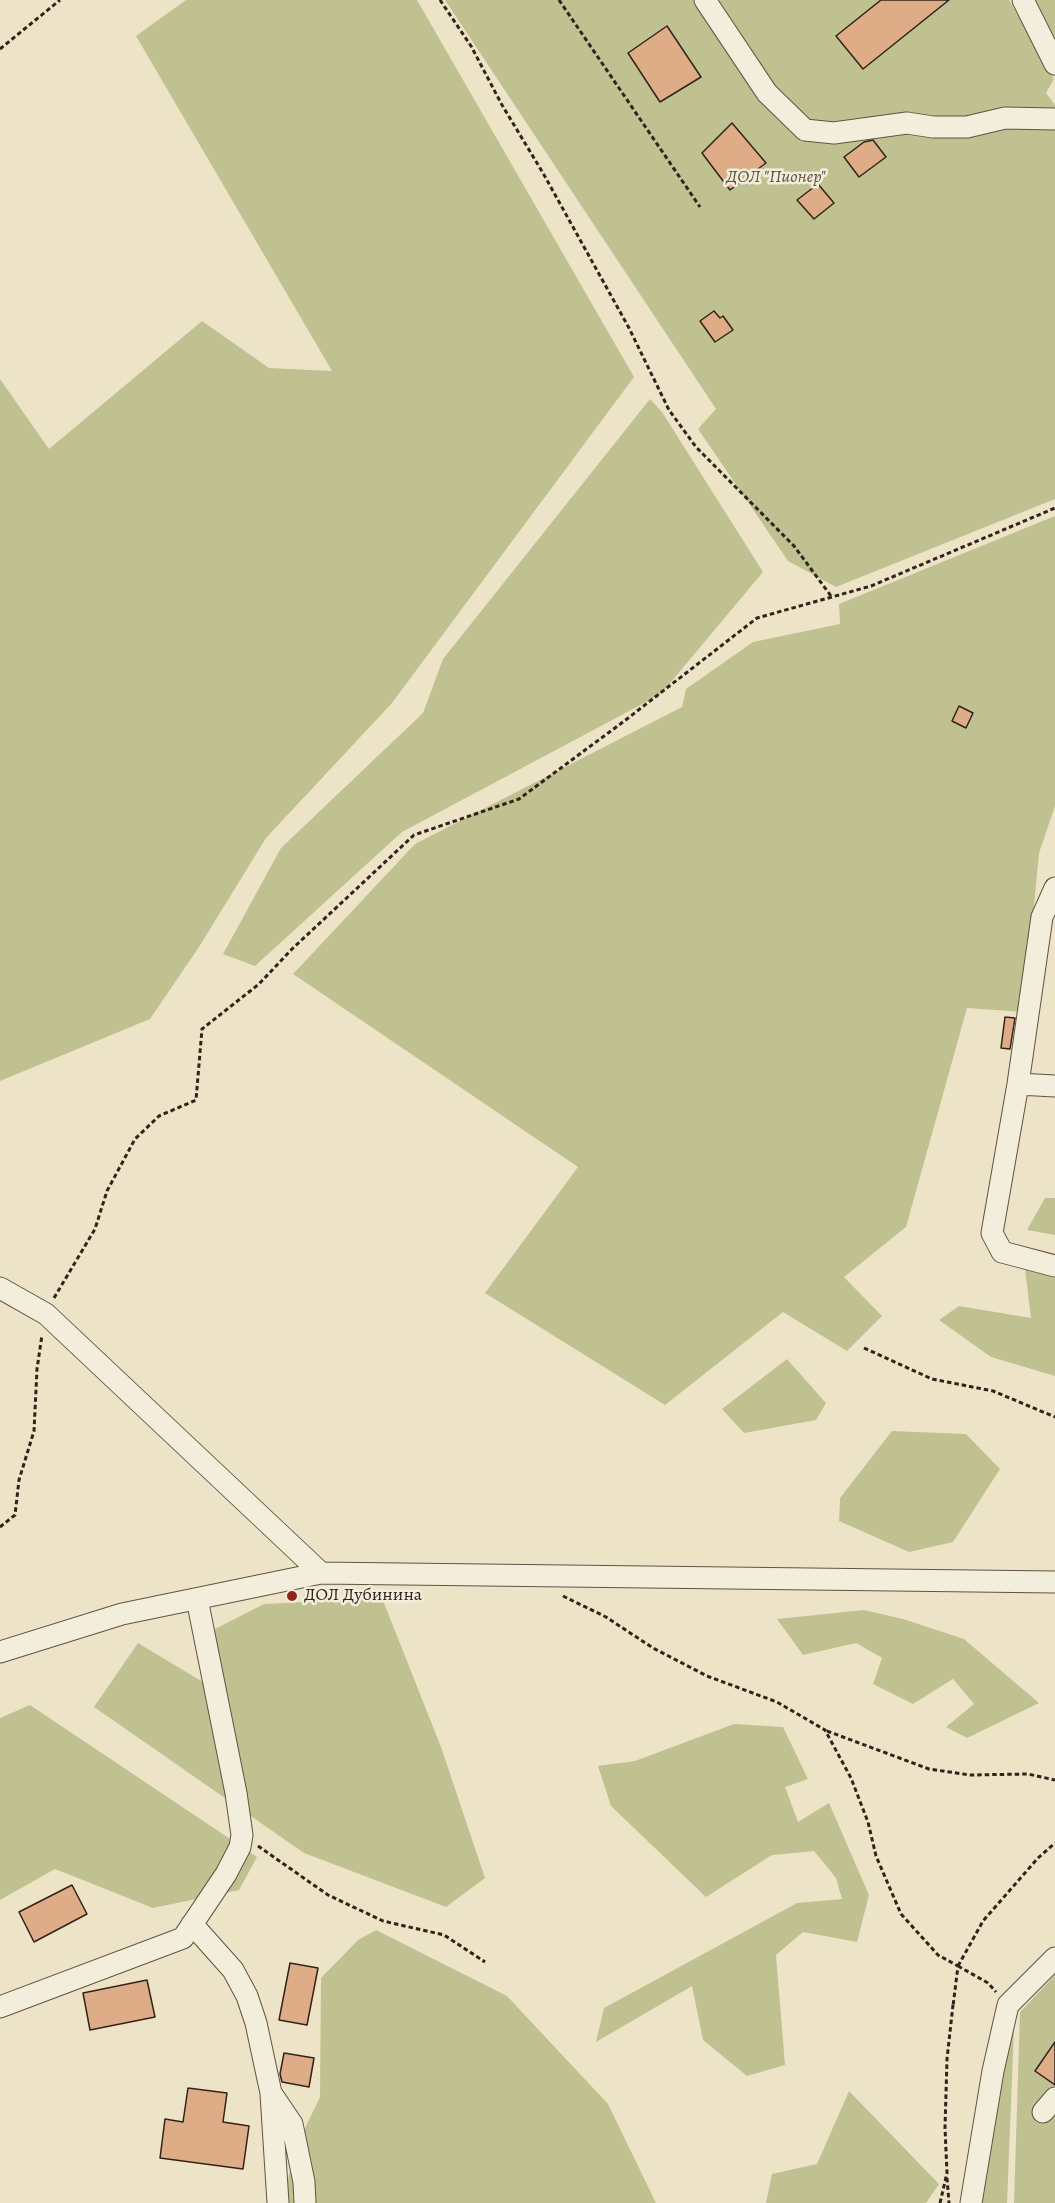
<!DOCTYPE html>
<html>
<head>
<meta charset="utf-8">
<style>
  body { margin:0 }
  canvas { display:block; background:#ede4c8 }
</style>
</head>
<body>
<canvas width="1055" height="2203"></canvas>
<script>
const g = document.querySelector('canvas').getContext('2d');
g.lineJoin = 'round';
function fill(path, color) { g.fillStyle = color; g.fill(path, 'evenodd'); }
const shape = rows => new Path2D(rows.map(r => 'M' + r).join(''));
function strokePath(path, color, width, dash) { g.strokeStyle = color; g.lineWidth = width; g.lineCap = dash ? 'butt' : 'round'; g.setLineDash(dash || []); g.stroke(path); }
function label(font, color, halo, rows, align = 'center') {
  g.font = font + ' Alegreya,serif'; g.lineWidth = 5; g.setLineDash([]); g.textBaseline = 'middle'; g.strokeStyle = halo; g.fillStyle = color; for (const [text, x, y, turn = 0] of rows) {
    g.save(); g.translate(x, y); g.rotate((+turn || 0) * Math.PI / 180); g.textAlign = isNaN(turn) ? turn : align; if (halo) g.strokeText(text, 0, 0); g.fillText(text, 0, 0); g.restore();
  }
}
fill(shape([
  [186,0,417,0,634,377,392,703,266,838,199,947,150,1019,0,1081,0,379,49,449,202,321,269,368,332,371,136,36],
  [445,0,1009,0,1054,79,1046,93,1055,105,1055,499,836,587,788,561,698,429,716,409],
  [1034,0,1055,0,1055,42],
  [650,399,662,412,763,572,661,694,402,832,255,966,223,954,281,848,423,713,443,659],
  [1055,516,1055,806,1039,853,1024,1012,967,1008,906,1227,844,1277,882,1316,847,1351,783,1312,665,1405,485,1293,578,1167,293,974,415,844,682,707,686,689,753,642,840,624,839,604],
  [1045,1198,1055,1198,1055,1235,1027,1230],
  [1024,1261,1055,1271,1055,1376,991,1357,939,1320,959,1306,1031,1318],
  [787,1359,826,1403,816,1420,744,1433,722,1409],
  [892,1431,966,1434,1000,1469,953,1542,909,1552,839,1521,840,1498],
  [382,1598,441,1747,485,1878,446,1907,304,1853,94,1707,138,1643,213,1688,215,1629,264,1604],
  [864,1610,903,1619,964,1639,1039,1703,967,1738,946,1727,974,1704,953,1679,913,1704,873,1684,882,1658,856,1643,803,1655,777,1619],
  [30,1705,257,1857,239,1890,153,1908,55,1869,0,1900,0,1718],
  [734,1724,783,1727,808,1779,785,1787,798,1822,829,1803,869,1895,857,1942,803,1932,776,1955,785,2065,747,2076,703,2040,692,1986,596,2042,604,2008,797,1903,842,1899,836,1878,814,1851,772,1855,706,1897,611,1806,598,1766,635,1761],
  [376,1930,507,1996,608,2104,656,2203,282,2203,296,2147,320,2097,321,1978,358,1940],
  [1055,1975,1055,2203,1014,2203,1020,2012],
  [1008,2027,1014,2029,1007,2203,979,2203],
  [849,2091,939,2184,926,2203,766,2203,772,2174,817,2164]
]), '#c0c190');
const building = shape([
  [881,0,949,0,863,69,836,36,881,0],
  [667,26,701,77,660,102,628,53,667,26],
  [732,123,766,163,730,190,702,153,732,123],
  [873,140,886,157,859,177,844,157,864,142,873,140],
  [818,184,834,203,814,219,797,200,818,184],
  [714,311,720,318,723,316,733,330,715,342,700,321,714,311],
  [959,706,973,713,966,728,952,721,959,706],
  [1005,1017,1015,1018,1010,1049,1001,1048,1005,1017],
  [72,1885,87,1914,34,1942,19,1912,72,1885],
  [290,1963,318,1968,307,2025,279,2020,290,1963],
  [147,1980,155,2017,90,2030,83,1993,147,1980],
  [1055,2042,1055,2085,1035,2071,1055,2042],
  [284,2053,314,2058,309,2087,282,2082,280,2074,284,2053],
  [188,2088,227,2093,223,2122,249,2126,243,2169,160,2158,165,2119,183,2122,188,2088]
]);
fill(building, '#dead88');
strokePath(building, '#312319', 1.5);
const minor = shape([
  [705,0,767,93,805,130,834,133,907,123,933,127,967,127,1005,118,1055,119],
  [1023,0,1055,64],
  [1055,888,1042,917,1018,1084,992,1233,1002,1252,1055,1266],
  [1018,1084,1055,1086],
  [0,1288,46,1314,321,1573],
  [0,1652,122,1614,321,1573,1055,1582],
  [192,1924,233,1970,247,1996,256,2023,271,2093,292,2124,304,2182,305,2203],
  [0,2007,183,1938,226,1874,240,1847,242,1835,236,1793,197,1599],
  [271,2094,278,2203],
  [1043,2112,1055,2098],
  [971,2203,993,2071,1008,2005,1055,1958]
]);
strokePath(minor, '#605345', 23);
strokePath(shape([
  [440,0,471,46,502,105,543,173,629,328,669,410,696,447,794,546,831,596],
  [559,0,700,207],
  [0,49,60,0],
  [54,1298,95,1229,107,1191,135,1139,159,1116,196,1100,202,1029,259,984,292,949,414,835,519,799,623,722,757,618,871,586,1055,508],
  [864,1348,932,1379,993,1391,1055,1417],
  [0,1527,15,1515,19,1480,34,1431,37,1369,42,1335],
  [563,1596,606,1617,653,1648,707,1676,777,1702,825,1730,851,1778,868,1822,876,1856,901,1914,938,1955,958,1966,953,2006],
  [827,1731,929,1769,970,1775,1028,1774,1055,1780],
  [258,1846,328,1895,383,1921,444,1935,485,1962],
  [958,1966,983,1921,1038,1858,1055,1843],
  [958,1966,988,1983,996,1992],
  [947,2178,949,2203],
  [940,2203,947,2173,945,2128,947,2059,953,2005]
]), '#312319', 3, [4.5, 3]);
strokePath(minor, '#f3eddb', 21);
for (const [x, y, r, color] of [
  [292,1596,6,"#8f2418"]
]) { const dot = new Path2D(); dot.arc(x, y, r, 0, 2 * Math.PI); g.fillStyle = color; g.fill(dot); strokePath(dot, '#f3eddb', 2); }
label('italic 18px', '#5c523d', '#f3eddb', [
  ["ДОЛ \"Пионер\"",776,178]
]);
label('18px', '#312319', '#f3eddb', [
  ["ДОЛ Дубинина",304,1596]
], 'left');
</script>
</body>
</html>
